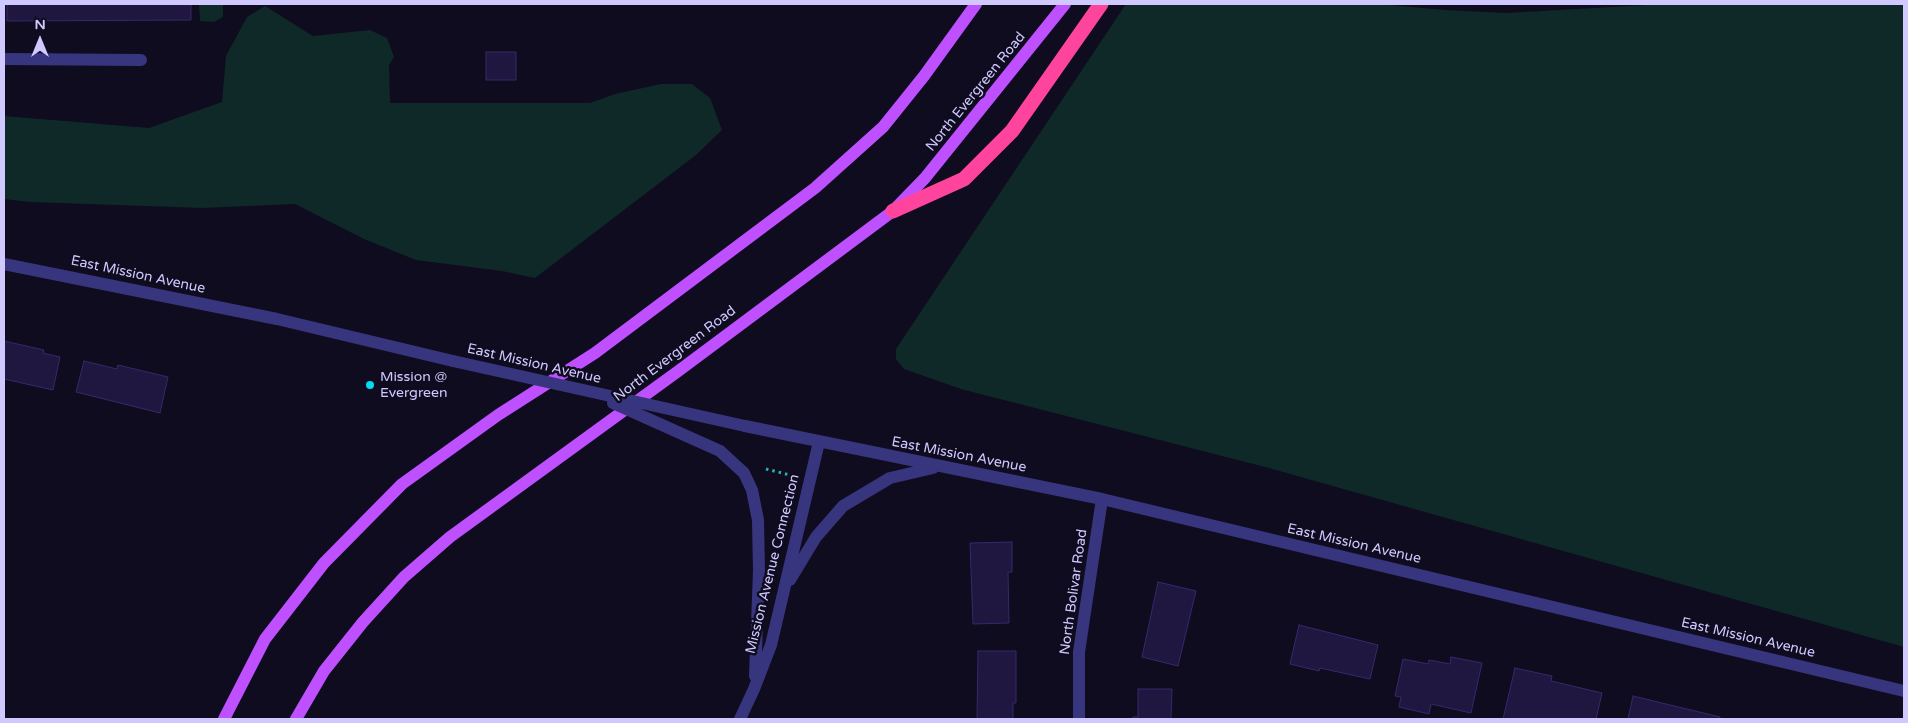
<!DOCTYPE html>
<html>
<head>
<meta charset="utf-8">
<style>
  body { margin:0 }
  #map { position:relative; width:1908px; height:723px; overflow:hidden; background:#0f0c1f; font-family:"Varela Round",sans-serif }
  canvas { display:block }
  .frame { position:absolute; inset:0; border:5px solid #cfc9ff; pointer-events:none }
  .north { position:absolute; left:15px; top:15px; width:50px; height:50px; -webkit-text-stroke:4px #0f0c1f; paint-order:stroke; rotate:0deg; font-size:14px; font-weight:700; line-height:20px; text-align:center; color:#cfc9ff }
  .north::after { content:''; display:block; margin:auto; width:18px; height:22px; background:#cfc9ff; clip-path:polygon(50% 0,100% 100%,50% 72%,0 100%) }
</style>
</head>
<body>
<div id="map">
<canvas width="1908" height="723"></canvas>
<div class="frame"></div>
<div class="north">N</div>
</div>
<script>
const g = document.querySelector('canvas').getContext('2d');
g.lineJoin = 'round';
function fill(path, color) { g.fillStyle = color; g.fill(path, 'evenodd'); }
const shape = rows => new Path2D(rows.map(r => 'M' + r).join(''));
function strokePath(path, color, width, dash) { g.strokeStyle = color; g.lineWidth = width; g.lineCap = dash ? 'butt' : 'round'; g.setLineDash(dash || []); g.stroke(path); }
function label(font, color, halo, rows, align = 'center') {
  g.font = font + ' "Varela Round",sans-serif'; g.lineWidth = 5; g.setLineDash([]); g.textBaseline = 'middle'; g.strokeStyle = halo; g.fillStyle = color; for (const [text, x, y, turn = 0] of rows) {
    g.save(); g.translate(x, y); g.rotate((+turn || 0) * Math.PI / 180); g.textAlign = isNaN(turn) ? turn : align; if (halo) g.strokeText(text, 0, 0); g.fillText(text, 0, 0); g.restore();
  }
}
fill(shape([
  [199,4,223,4,223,17,214,22,200,21],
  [1126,4,1378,4,1445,10,1506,13,1665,4,1904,4,1904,647,1269,468,961,389,904,369,896,359,896,349],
  [265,6,313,36,370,30,387,38,394,57,389,65,390,103,590,103,615,94,661,84,692,84,710,98,722,130,696,155,535,278,502,271,416,260,364,239,295,204,203,208,30,202,4,199,4,116,149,128,222,102,226,56,247,17]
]), '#0f2928');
const building = shape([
  [7,4,191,4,191,20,7,21,7,4],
  [486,52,516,52,516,80,486,80,486,52],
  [4,341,44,350,43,353,60,357,53,390,4,379,4,341],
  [84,361,117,369,118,365,168,377,160,413,76,392,84,361],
  [1012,542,1012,572,1008,572,1009,623,973,624,970,543,1012,542],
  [1158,582,1196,591,1178,666,1142,657,1158,582],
  [1299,625,1378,645,1370,679,1320,668,1319,671,1290,664,1299,625],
  [978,651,1016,651,1016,703,1013,703,1013,719,977,719,978,651],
  [1451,657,1482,663,1471,713,1431,704,1429,714,1399,707,1401,697,1395,696,1403,659,1428,664,1429,660,1450,664,1451,657],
  [1515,668,1552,676,1551,681,1602,693,1596,719,1503,719,1515,668],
  [1138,689,1172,689,1171,719,1133,719,1133,717,1138,717,1138,689],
  [1633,696,1720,717,1720,719,1628,719,1633,696]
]);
fill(building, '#201740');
strokePath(building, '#36296c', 1);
strokePath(shape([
  [766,469,790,475]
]), '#2ab2aa', 3, [2.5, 4]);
strokePath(shape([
  [4,59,141,60],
  [4,264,277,319,453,361],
  [745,426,1102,499,1904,691],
  [720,451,744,473,752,490,758,520,759,571,755,676],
  [790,580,816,537,843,506,890,478,933,468],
  [740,719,754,689,771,645,819,442],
  [1079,719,1079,652,1102,499]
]), '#38357f', 12);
strokePath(shape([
  [224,719,265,639,324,563,402,484,498,415,595,353,815,188,883,127,924,76,976,4],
  [296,719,324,671,363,622,404,577,450,537,677,372,893,211,925,178,1065,4]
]), '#be50ff', 12);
strokePath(shape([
  [893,211,964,179,1012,131,1101,4]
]), '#ff449d', 15);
strokePath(shape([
  [453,361,745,426],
  [613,403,720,451]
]), '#38357f', 12);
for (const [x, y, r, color] of [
  [370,385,5,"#00dbf4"]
]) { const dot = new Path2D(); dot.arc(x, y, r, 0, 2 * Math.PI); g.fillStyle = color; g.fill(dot); strokePath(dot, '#0f0c1f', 2); }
label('14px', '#cfc9ff', '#0f0c1f', [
  ["North Evergreen Road",976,92,-51],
  ["East Mission Avenue",138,275,12],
  ["North Evergreen Road",675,354,-37],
  ["East Mission Avenue",534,364,13],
  ["East Mission Avenue",959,455,11],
  ["East Mission Avenue",1354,544,13],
  ["Mission Avenue Connection",773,564,-76],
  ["North Bolivar Road",1074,592,-82],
  ["East Mission Avenue",1748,638,13]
]);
label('14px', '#cfc9ff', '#0f0c1f', [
  ["Mission @",380,377],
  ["Evergreen",380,393]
], 'left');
</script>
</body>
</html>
